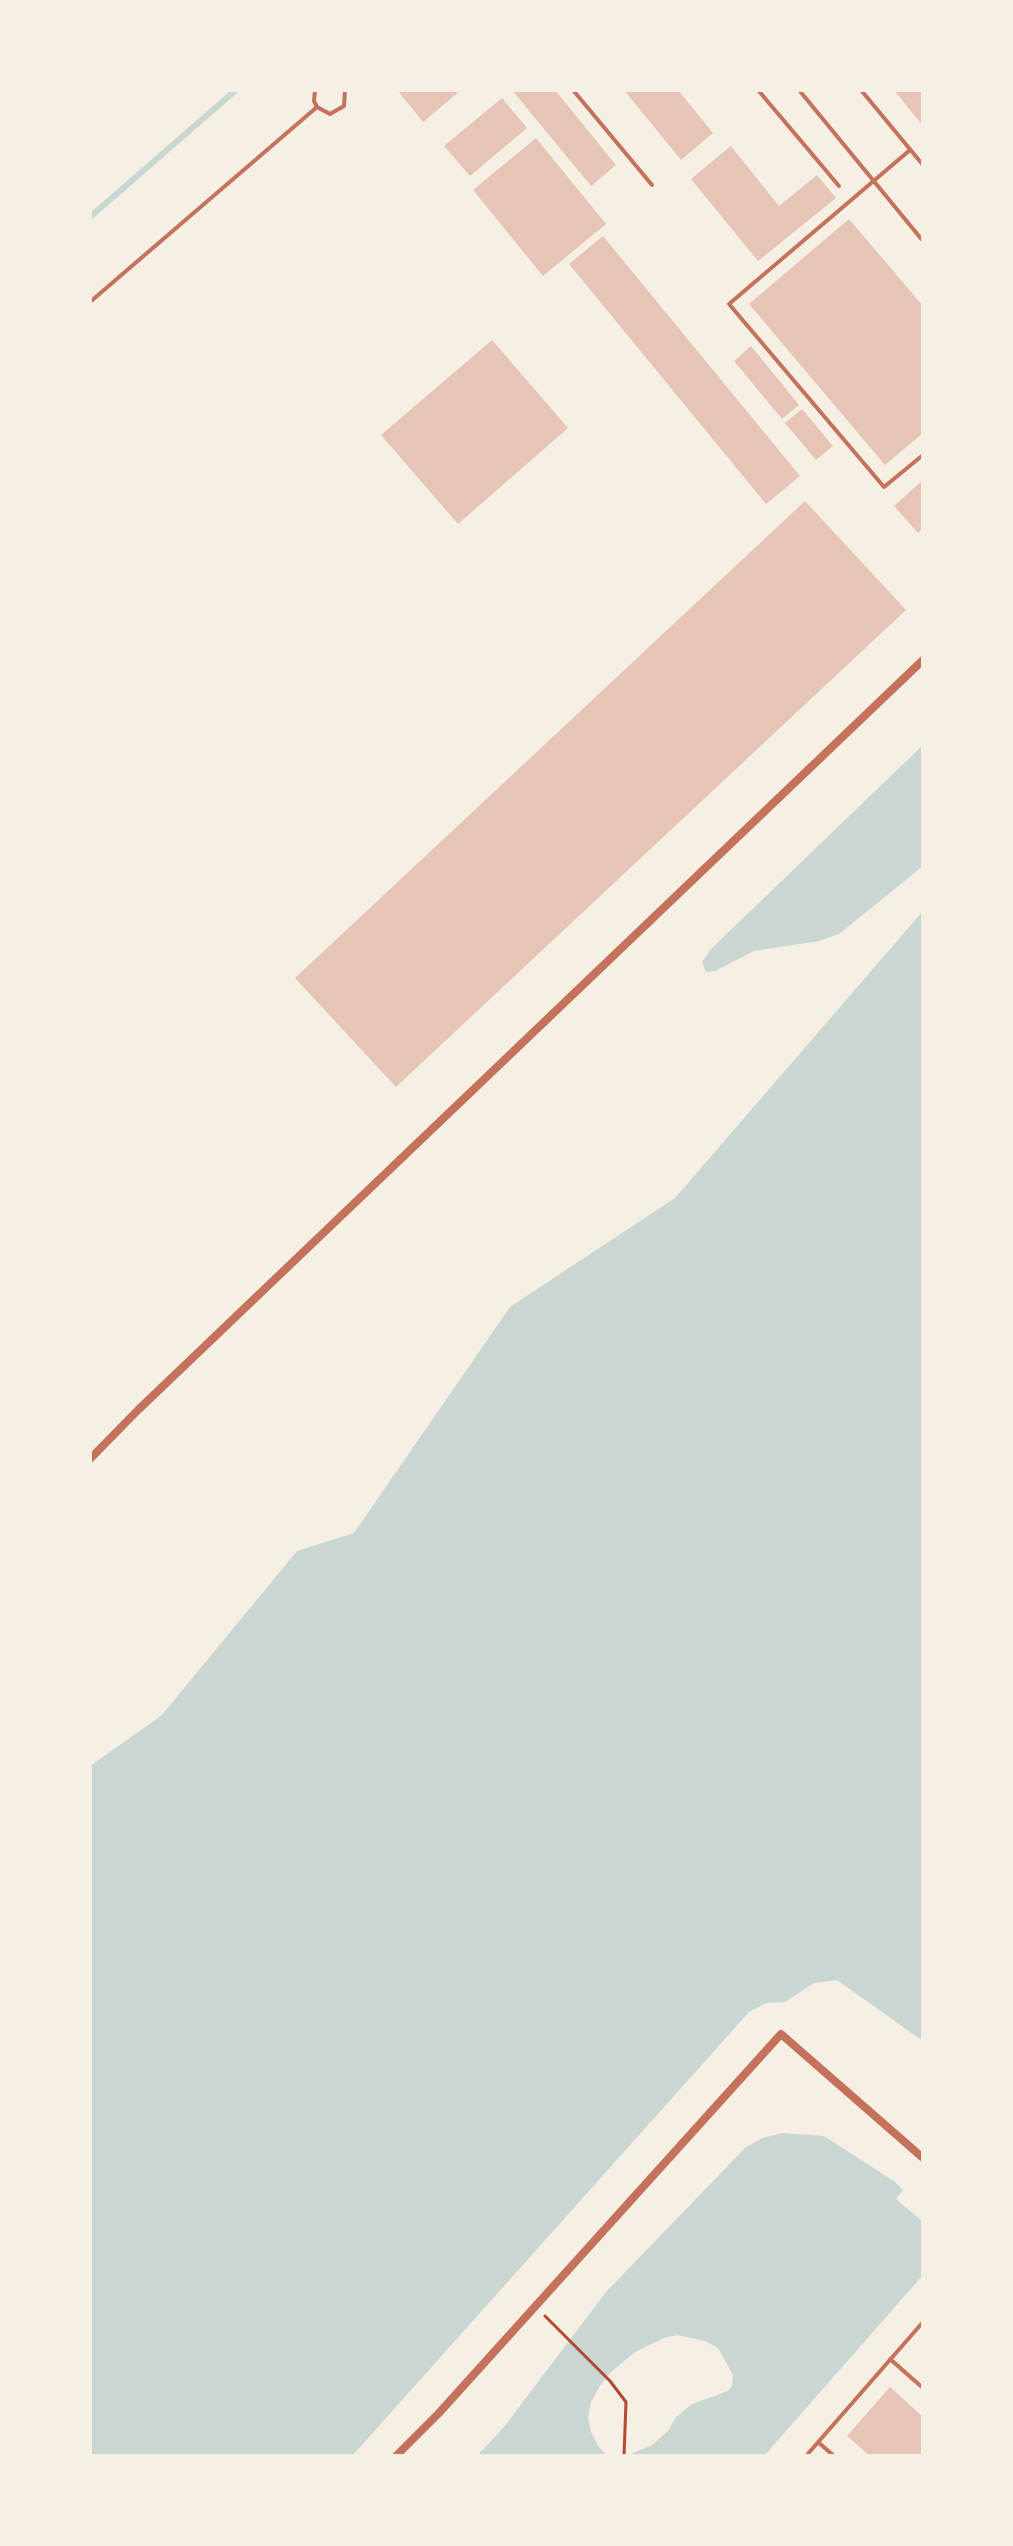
<!DOCTYPE html>
<html>
<head>
<meta charset="utf-8">
<style>
  body { margin:0 }
  #map { position:relative; width:1013px; height:2546px; overflow:hidden; background:#f6efe4; font-family:Overpass,sans-serif }
  canvas { display:block }
  .frame { position:absolute; inset:0; border:92px solid #f6efe4; pointer-events:none }
</style>
</head>
<body>
<div id="map">
<canvas width="1013" height="2546"></canvas>
<div class="frame"></div>
</div>
<script>
const g = document.querySelector('canvas').getContext('2d');
g.lineJoin = 'round';
function fill(path, color) { g.fillStyle = color; g.fill(path, 'evenodd'); }
const shape = rows => new Path2D(rows.map(r => 'M' + r).join(''));
function strokePath(path, color, width, dash) { g.strokeStyle = color; g.lineWidth = width; g.lineCap = dash ? 'butt' : 'round'; g.setLineDash(dash || []); g.stroke(path); }
fill(shape([
  [923,745,923,866,839,934,819,941,754,951,715,971,706,972,702,962,711,949],
  [923,911,923,2041,837,1980,814,1983,785,2002,766,2003,749,2012,352,2456,90,2456,90,1766,161,1716,297,1551,354,1533,510,1307,675,1198],
  [783,2133,824,2136,895,2182,903,2190,896,2199,923,2222,923,2275,764,2456,625,2456,651,2446,668,2431,676,2417,692,2404,728,2391,732,2386,733,2375,718,2348,705,2341,677,2335,664,2338,635,2352,611,2372,600,2386,591,2402,588,2417,591,2432,598,2446,607,2456,477,2456,504,2427,606,2292,745,2148,762,2138]
]), '#c9d6d2');
strokePath(shape([
  [90,217,236,90]
]), '#c9d6d2', 6);
fill(shape([
  [399,90,461,90,423,122,398,91],
  [512,90,555,90,616,165,591,186],
  [624,90,678,90,713,133,681,160],
  [894,90,923,90,923,126],
  [502,98,527,128,470,176,444,146],
  [536,138,606,224,543,276,473,190],
  [731,146,779,206,817,175,836,198,758,261,691,179],
  [849,219,923,306,923,433,885,465,749,304],
  [603,236,800,476,766,504,569,264],
  [492,340,568,428,458,524,381,435],
  [751,346,799,405,782,419,734,361],
  [802,409,833,446,816,460,785,423],
  [923,480,923,528,918,533,894,506],
  [805,501,906,610,396,1087,295,978],
  [890,2387,923,2417,923,2456,870,2456,847,2436]
]), '#e6c5b7');
strokePath(shape([
  [545,2316,610,2381,626,2402,624,2456]
]), '#b5482f', 3);
strokePath(shape([
  [315,90,314,101,317,107,330,114,344,106,345,90],
  [573,90,652,185],
  [758,90,839,186],
  [799,90,923,241],
  [861,90,923,165],
  [910,150,729,304,884,487,923,455],
  [90,302,317,107],
  [890,2359,923,2388],
  [818,2442,834,2456],
  [806,2456,923,2322]
]), '#c5725c', 4);
strokePath(shape([
  [90,1459,138,1410,923,660],
  [396,2456,439,2413,781,2034,923,2158]
]), '#c5725c', 8);
</script>
</body>
</html>
